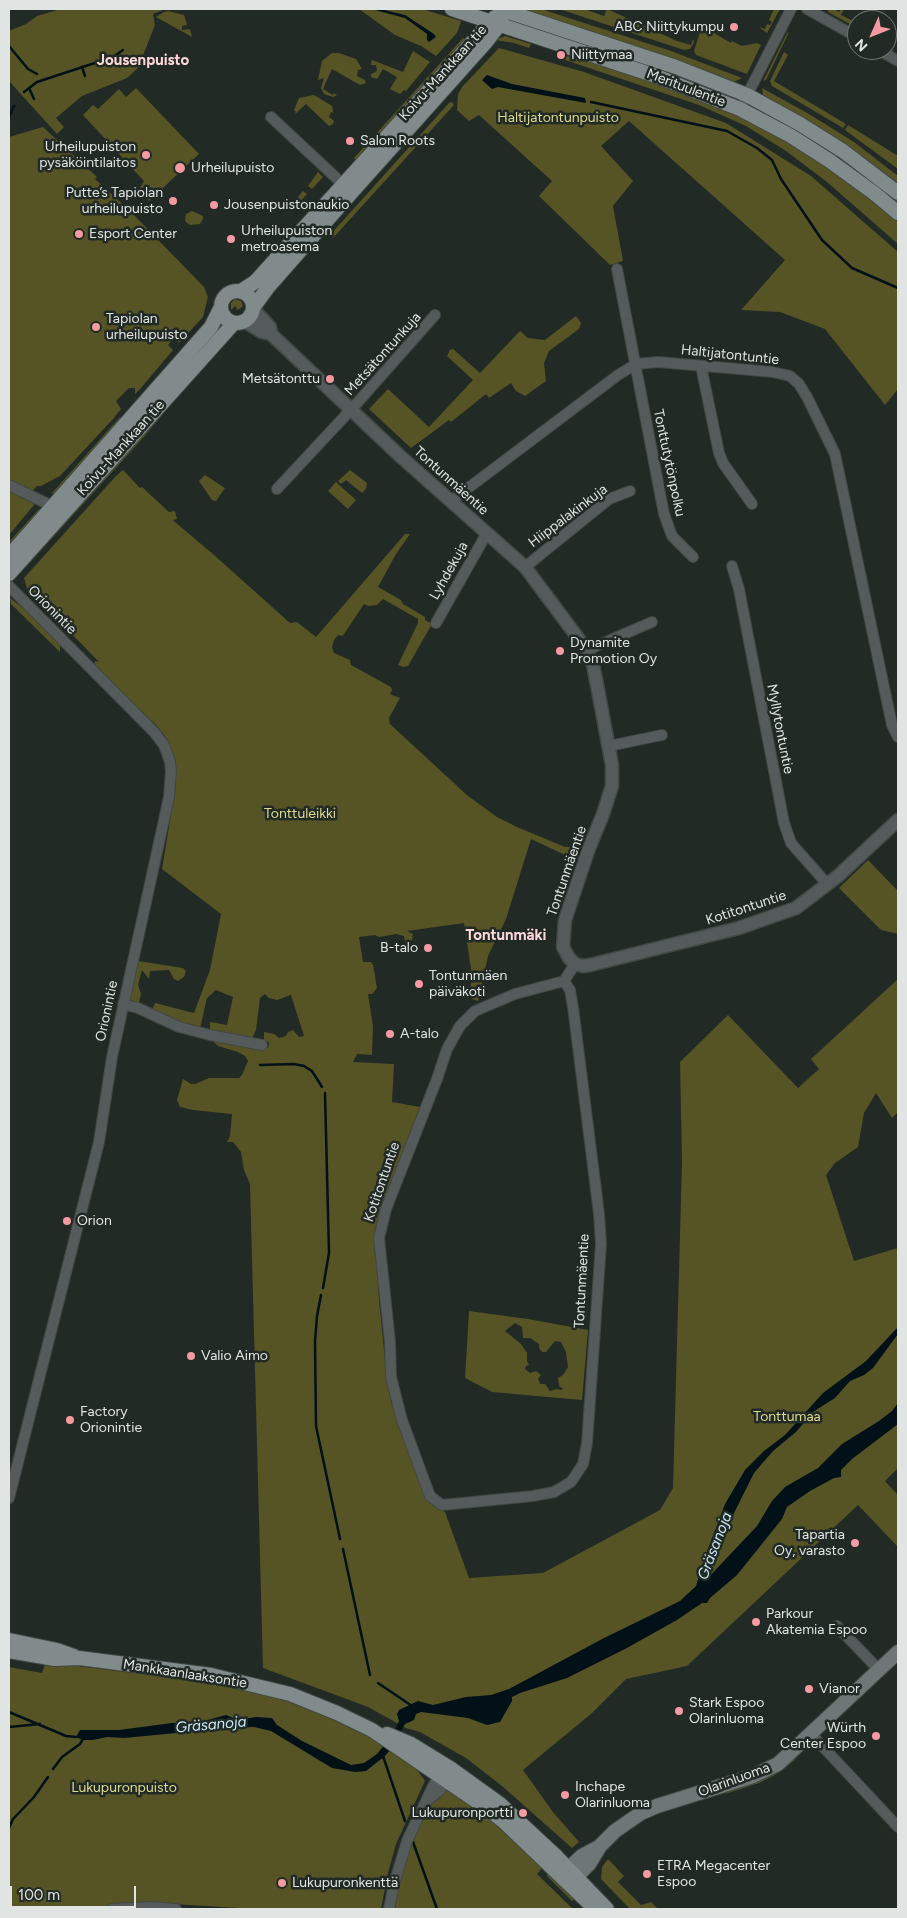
<!DOCTYPE html>
<html>
<head>
<meta charset="utf-8">
<style>
  body { margin:0 }
  #map { position:relative; width:907px; height:1918px; overflow:hidden; background:#222a26; font-family:Figtree,sans-serif }
  canvas { display:block }
  .frame { position:absolute; inset:0; border:10px solid #e0e5e3; pointer-events:none }
  .north { position:absolute; left:847px; top:10px; width:50px; height:50px; box-sizing:border-box; background:#222a26; border:1px solid #6e7572; border-radius:50%; rotate:226deg; font-size:14px; font-weight:700; line-height:20px; text-align:center; color:#e0e5e3 }
  .north::after { content:''; display:block; margin:auto; width:18px; height:22px; background:#f49aa0; clip-path:polygon(50% 0,100% 100%,50% 72%,0 100%) }
  .scale { position:absolute; left:10px; top:1886px; width:126px; height:22px; box-sizing:border-box; border:2px solid #e0e5e3; border-top:0; padding-left:6px; font-size:15px; line-height:18px; white-space:nowrap; color:#e0e5e3; -webkit-text-stroke:4px #222a26; paint-order:stroke }
</style>
</head>
<body>
<div id="map">
<canvas width="907" height="1918"></canvas>
<div class="frame"></div>
<div class="north">N</div>
<div class="scale">100 m</div>
</div>
<script>
const g = document.querySelector('canvas').getContext('2d');
g.lineJoin = 'round';
function fill(path, color) { g.fillStyle = color; g.fill(path, 'evenodd'); }
const shape = rows => new Path2D(rows.map(r => 'M' + r).join(''));
function strokePath(path, color, width, dash) { g.strokeStyle = color; g.lineWidth = width; g.lineCap = dash ? 'butt' : 'round'; g.setLineDash(dash || []); g.stroke(path); }
function label(font, color, halo, rows, align = 'center') {
  g.font = font + ' Figtree,sans-serif'; g.lineWidth = 5; g.setLineDash([]); g.textBaseline = 'middle'; g.strokeStyle = halo; g.fillStyle = color; for (const [text, x, y, turn = 0] of rows) {
    g.save(); g.translate(x, y); g.rotate((+turn || 0) * Math.PI / 180); g.textAlign = isNaN(turn) ? turn : align; if (halo) g.strokeText(text, 0, 0); g.fillText(text, 0, 0); g.restore();
  }
}
fill(shape([
  [61,9,165,9,153,14,155,25,138,68,127,78,82,96,56,118,64,127,57,134,9,81,9,31,26,24,37,16],
  [359,9,422,9,461,21,457,33,436,56,421,46,395,35],
  [517,9,541,9,671,51,742,78,736,81,729,82],
  [559,9,584,9,604,16,607,9,677,41,691,45,693,39,694,42,690,49,684,50],
  [774,9,780,9,767,33,759,27,765,29,767,24,770,25,772,22,769,20],
  [828,9,834,9,839,12,841,9,844,9,841,15,857,23,857,28,828,12],
  [168,11,184,15,187,25,182,26,182,30,190,29,192,37,156,17,164,12],
  [702,26,731,43,732,41,742,46,757,43,761,45,747,74,696,55,694,51],
  [789,32,766,80,763,81,787,33],
  [505,36,531,44,529,48,514,43,495,40],
  [463,38,467,41,359,163,354,158],
  [499,48,584,72,726,123,811,176,898,252,898,389,885,405,825,329,780,312,741,310,785,260,629,121,601,146,633,181,613,206,623,261,610,265,539,196,552,181,479,115,469,121,457,110,458,94,462,87],
  [413,51,430,62,406,91,404,90,400,94,390,89,397,77,383,69,377,79,371,77,371,74,377,71,376,65,371,65,372,60,403,72],
  [784,52,788,55,774,81,846,124,843,128,772,86,770,81],
  [332,53,339,53,356,59,362,69,358,70,357,76,365,80,366,83,360,85,332,69,323,89,333,95,334,93,337,95,333,97,324,94,321,88,324,78,318,80,320,70,322,61],
  [566,56,582,58,685,92,735,112,801,147,898,220,898,244,827,182,786,151,746,126,699,105,565,60],
  [136,88,199,154,149,201,138,191,144,181,83,115,93,105,98,109,119,89,126,97],
  [762,88,809,114,854,142,898,176,898,186,767,100,763,95],
  [314,95,332,106,333,111,333,113,331,112,329,117,334,121,333,124,329,126,306,104,294,115,296,112,294,110,299,98],
  [452,102,454,105,333,238,330,235,449,103],
  [759,108,818,141,898,199,898,206,760,113],
  [848,125,898,156,898,169,845,130],
  [43,127,97,177,95,179,131,212,204,287,208,297,203,317,179,343,174,338,168,345,173,350,140,389,135,394,135,388,129,388,116,401,121,409,113,419,60,476,41,486,37,486,27,496,34,502,34,505,9,535,9,137],
  [318,172,323,177,312,189,308,186],
  [303,191,307,194,292,210,289,207],
  [192,211,203,216,203,219,200,224,190,225,185,221,186,214],
  [235,299,241,301,243,306,238,310,235,306,231,310,231,303],
  [576,316,581,323,579,329,549,351,544,363,546,381,525,396,516,391,511,383,489,398,486,394,451,422,449,420,411,448,369,409,388,389,429,427,473,380,447,356,450,350,453,349,480,373,520,331,528,338,545,340],
  [159,412,162,415,142,439,25,568,22,567],
  [120,417,122,420,54,495,52,493],
  [123,470,140,488,142,487,169,512,175,511,177,519,173,520,175,522,214,555,290,623,297,622,316,637,405,534,410,534,396,554,378,587,401,600,403,604,425,617,425,620,432,624,408,666,403,667,398,665,418,623,418,619,383,599,377,605,368,606,364,604,344,634,342,636,338,635,334,640,332,647,334,653,350,660,351,665,391,687,392,690,390,694,400,698,389,718,390,724,468,796,497,817,517,827,565,847,582,847,579,855,563,854,531,839,506,919,488,956,478,1001,472,999,470,992,472,975,464,923,407,931,413,934,412,940,409,942,405,942,404,936,396,934,379,937,375,935,359,937,363,962,371,962,373,965,377,988,372,994,368,994,373,1026,372,1055,357,1054,353,1062,394,1064,392,1102,420,1107,381,1209,376,1236,379,1300,387,1380,391,1402,424,1494,433,1506,445,1512,469,1578,543,1573,660,1510,673,1488,682,1162,680,1062,728,1015,798,1088,819,1069,811,1059,898,979,898,1112,892,1118,876,1093,864,1113,858,1147,835,1163,826,1175,854,1261,898,1248,898,1468,885,1481,898,1495,898,1547,858,1505,687,1666,626,1679,592,1713,523,1770,553,1812,579,1842,572,1848,502,1786,466,1758,420,1732,406,1728,368,1707,263,1668,250,1184,244,1170,241,1152,233,1142,227,1142,230,1136,232,1114,193,1110,180,1107,177,1100,183,1079,191,1084,195,1084,209,1078,239,1078,242,1075,248,1061,245,1056,238,1052,218,1046,214,1042,216,1040,268,1048,269,1042,264,1041,264,1032,274,1034,279,1038,286,1036,288,1032,293,1030,299,1037,304,1036,291,995,277,1000,269,998,265,994,260,998,256,1030,252,1039,210,1031,210,1022,227,1025,233,997,216,990,207,998,200,1029,182,1023,152,1010,155,1003,194,1013,210,970,221,914,162,869,176,784,175,759,167,739,157,726,94,666,95,661,99,662,27,588,24,578,115,477],
  [350,470,367,483,366,489,362,493,346,480,341,484,338,481],
  [205,475,225,488,216,501,212,500,199,481],
  [336,482,356,500,348,509,328,491],
  [39,509,41,513,9,550,9,542],
  [10,598,24,609,60,645,60,652,11,604],
  [868,860,898,891,898,934,881,930,839,888],
  [138,961,183,968,186,971,184,977,178,981,174,979,169,970,150,971,149,979,142,970,138,985,141,994,139,1002,134,1004,130,1002,130,995],
  [469,1311,528,1319,588,1330,582,1400,492,1392,465,1378],
  [515,1323,522,1327,523,1338,530,1338,539,1344,539,1348,542,1352,546,1352,555,1341,561,1342,566,1352,568,1367,563,1375,558,1378,559,1386,563,1389,562,1390,557,1389,550,1391,545,1384,540,1384,538,1379,541,1375,536,1371,530,1373,525,1369,526,1366,529,1365,527,1361,527,1353,521,1344,505,1331],
  [45,1664,69,1665,215,1683,263,1692,338,1719,376,1738,419,1765,418,1771,425,1781,424,1783,396,1844,388,1873,381,1909,255,1909,157,1903,128,1904,89,1909,9,1909,9,1667,42,1673],
  [793,1757,795,1760,775,1775,759,1783,725,1794,730,1790],
  [448,1789,465,1796,544,1866,537,1874,573,1909,395,1909,402,1867,410,1844,429,1806,436,1797],
  [608,1859,624,1876,618,1882,641,1905,651,1902,658,1909,630,1909,601,1879,602,1867],
  [548,1870,576,1897,572,1901,547,1876]
]), '#565325');
fill(shape([
  [371,9,380,9,405,15,434,34,436,37,429,42,427,40,427,34,405,18],
  [487,75,512,84,585,98,586,103,498,87,492,89,482,80],
  [898,1327,898,1334,873,1368,864,1375,850,1381,835,1398,813,1412,796,1432,773,1451,754,1473,725,1531,706,1580,757,1526,772,1501,785,1487,818,1468,842,1444,879,1421,892,1411,898,1403,898,1424,852,1459,841,1470,841,1477,834,1478,810,1491,787,1507,782,1519,737,1575,710,1598,707,1603,702,1603,677,1620,625,1649,567,1678,520,1693,512,1697,512,1701,500,1722,487,1725,468,1718,421,1712,416,1714,414,1720,405,1724,400,1733,394,1732,399,1721,397,1714,399,1710,418,1701,433,1705,466,1697,491,1695,509,1689,604,1638,680,1601,696,1586,705,1557,725,1504,745,1470,764,1451,785,1435,823,1393,866,1361],
  [226,1715,238,1720,256,1717,272,1718,277,1725,302,1741,351,1765,364,1763,377,1754,385,1744,391,1749,385,1756,366,1771,355,1772,332,1768,271,1731,254,1727,213,1728,176,1733,124,1738,107,1737,93,1740,82,1740,76,1737,80,1730,119,1730,172,1723,200,1722]
]), '#021118');
strokePath(shape([
  [9,46,28,69,37,74],
  [82,67,85,76],
  [29,88,34,99],
  [24,92,37,82,113,57,123,50],
  [591,102,727,131,757,148,772,160,781,179,822,240,852,268,898,288],
  [9,117,14,106],
  [260,1065,294,1064,304,1066,312,1071,322,1087],
  [323,1288,329,1253,325,1093],
  [321,1295,317,1316,315,1341,316,1426,340,1539],
  [343,1549,370,1675],
  [378,1683,412,1706],
  [9,1712,66,1736,76,1737],
  [9,1727,40,1724],
  [383,1756,405,1821],
  [53,1769,62,1757,80,1744,83,1739],
  [9,1828,13,1819,34,1797,48,1777],
  [413,1842,437,1909]
]), '#021118', 2.5);
const minor = shape([
  [807,9,857,37],
  [879,50,898,61],
  [740,109,791,9],
  [271,117,347,188],
  [617,269,664,514,672,536,693,557],
  [701,366,719,453,723,463,752,504],
  [9,485,52,506],
  [277,489,358,402,435,315],
  [451,501,618,375,636,364,658,362,773,372,790,376,799,384,807,397,835,454,892,725,898,737],
  [732,566,739,589,784,823,791,843,828,885],
  [525,567,609,499,630,491],
  [9,586,154,732,164,745,170,762,171,771,169,797,112,1057,99,1142,9,1498],
  [436,623,487,533],
  [587,650,652,622],
  [609,746,662,735],
  [564,981,515,994,475,1011,460,1026,447,1049,437,1079,386,1209,379,1238,390,1342,391,1377,402,1420,430,1496,442,1505,533,1496,554,1492,571,1482,583,1464,587,1443,601,1244,599,1214,573,1007,570,990,564,981,575,964],
  [123,1004,138,1008,179,1027,210,1035,262,1045],
  [837,1626,879,1670],
  [811,1734,898,1827],
  [428,1800,439,1791,447,1781,448,1775],
  [112,1909,151,1907,176,1909],
  [389,1909,394,1884,407,1841,433,1786,440,1775,444,1773]
]);
const tertiary = shape([
  [253,309,270,327,271,334],
  [244,321,262,332,271,334,400,456,525,567,587,650,593,665,598,690,612,765,612,786,603,814,588,851,565,920,563,947,569,958,575,964,583,966,590,965,739,928,796,908,838,876,898,820]
]);
const secondary = shape([
  [565,1879,568,1869,582,1856,597,1848],
  [565,1880,576,1877,589,1864,600,1846,615,1831,641,1813,657,1806,753,1776,778,1764,898,1652]
]);
const primary = shape([
  [452,9,656,76,740,109,791,136,830,161,874,193,898,213],
  [500,9,676,67,747,95,800,124,843,151,898,193],
  '221 307a16 16 0 1 1 32 0a16 16 0 1 1-32 0Z',
  [241,291,255,282,495,17],
  [253,308,269,286,351,193,486,42,500,24,502,18],
  [9,556,211,327,220,309],
  [9,574,234,323],
  [9,1640,57,1650,74,1656],
  [9,1651,55,1659,79,1658,211,1675,290,1694,337,1713,372,1730,482,1805,503,1821,595,1909],
  [387,1734,411,1744,450,1768,500,1804,557,1857,607,1909]
]);
strokePath(minor, '#404844', 12);
strokePath(tertiary, '#404844', 15);
strokePath(secondary, '#404844', 16);
strokePath(primary, '#404844', 16);
strokePath(minor, '#555a5a', 10);
strokePath(tertiary, '#555a5a', 12);
strokePath(secondary, '#6f7676', 14);
strokePath(primary, '#828b8b', 14);
for (const [x, y, r, color] of [
  [734,27,5,"#f49aa0"],
  [561,55,5,"#f49aa0"],
  [350,141,5,"#f49aa0"],
  [146,155,5,"#f49aa0"],
  [180,168,6,"#f49aa0"],
  [173,201,5,"#f49aa0"],
  [214,205,5,"#f49aa0"],
  [79,234,5,"#f49aa0"],
  [231,239,5,"#f49aa0"],
  [96,327,5,"#f49aa0"],
  [330,379,5,"#f49aa0"],
  [560,651,5,"#f49aa0"],
  [428,948,5,"#f49aa0"],
  [419,984,5,"#f49aa0"],
  [390,1034,5,"#f49aa0"],
  [67,1221,5,"#f49aa0"],
  [191,1356,5,"#f49aa0"],
  [70,1420,5,"#f49aa0"],
  [855,1543,5,"#f49aa0"],
  [756,1622,5,"#f49aa0"],
  [809,1689,5,"#f49aa0"],
  [679,1711,5,"#f49aa0"],
  [876,1736,5,"#f49aa0"],
  [565,1795,5,"#f49aa0"],
  [523,1813,5,"#f49aa0"],
  [647,1874,5,"#f49aa0"],
  [282,1883,5,"#f49aa0"]
]) { const dot = new Path2D(); dot.arc(x, y, r, 0, 2 * Math.PI); g.fillStyle = color; g.fill(dot); strokePath(dot, '#222a26', 2); }
label('14px', '#e0e5e3', '#222a26', [
  ["ABC Niittykumpu",724,27,"right"],
  ["Niittymaa",571,55],
  ["Salon Roots",360,141],
  ["Urheilupuiston",136,147,"right"],
  ["pysäköintilaitos",136,163,"right"],
  ["Urheilupuisto",191,168],
  ["Putte’s Tapiolan",163,193,"right"],
  ["urheilupuisto",163,209,"right"],
  ["Jousenpuistonaukio",224,205],
  ["Urheilupuiston",241,231],
  ["metroasema",241,247],
  ["Esport Center",89,234],
  ["Tapiolan",106,319],
  ["urheilupuisto",106,335],
  ["Metsätonttu",320,379,"right"],
  ["Dynamite",570,643],
  ["Promotion Oy",570,659],
  ["B-talo",418,948,"right"],
  ["Tontunmäen",429,976],
  ["päiväkoti",429,992],
  ["A-talo",400,1034],
  ["Orion",77,1221],
  ["Valio Aimo",201,1356],
  ["Factory",80,1412],
  ["Orionintie",80,1428],
  ["Tapartia",845,1535,"right"],
  ["Oy, varasto",845,1551,"right"],
  ["Parkour",766,1614],
  ["Akatemia Espoo",766,1630],
  ["Vianor",819,1689],
  ["Stark Espoo",689,1703],
  ["Olarinluoma",689,1719],
  ["Würth",866,1728,"right"],
  ["Center Espoo",866,1744,"right"],
  ["Inchape",575,1787],
  ["Olarinluoma",575,1803],
  ["Lukupuronportti",513,1813,"right"],
  ["ETRA Megacenter",657,1866],
  ["Espoo",657,1882],
  ["Lukupuronkenttä",292,1883]
], 'left');
label('14px', '#e0e5e3', '#222a26', [
  ["Koivu-Mankkaan tie",443,73,-48],
  ["Merituulentie",686,88,21],
  ["Metsätontunkuja",383,354,-48],
  ["Haltijatontuntie",730,355,6],
  ["Koivu-Mankkaan tie",121,448,-48],
  ["Tonttutytönpolku",669,463,78],
  ["Tontunmäentie",451,481,42],
  ["Hiippalakinkuja",568,516,-37],
  ["Lyhdekuja",449,571,-61],
  ["Orionintie",52,610,45],
  ["Myllytontuntie",780,729,79],
  ["Tontunmäentie",567,871,-71],
  ["Kotitontuntie",746,908,-18],
  ["Orionintie",107,1011,-78],
  ["Kotitontuntie",382,1182,-71],
  ["Tontunmäentie",582,1281,-87],
  ["Mankkaanlaaksontie",185,1674,9],
  ["Olarinluoma",734,1780,-20]
]);
label('14px', '#dfdb8e', '#222a26', [
  ["Haltijatontunpuisto",558,118],
  ["Tonttuleikki",300,814],
  ["Tonttumaa",787,1417],
  ["Lukupuronpuisto",124,1788]
]);
label('bold 15px', '#fcd8d9', '#222a26', [
  ["Jousenpuisto",143,61],
  ["Tontunmäki",506,936]
]);
label('italic 15px', '#c8e8f7', '#222a26', [
  ["Gräsanoja",715,1546,-69],
  ["Gräsanoja",211,1725,-5]
]);
</script>
</body>
</html>
